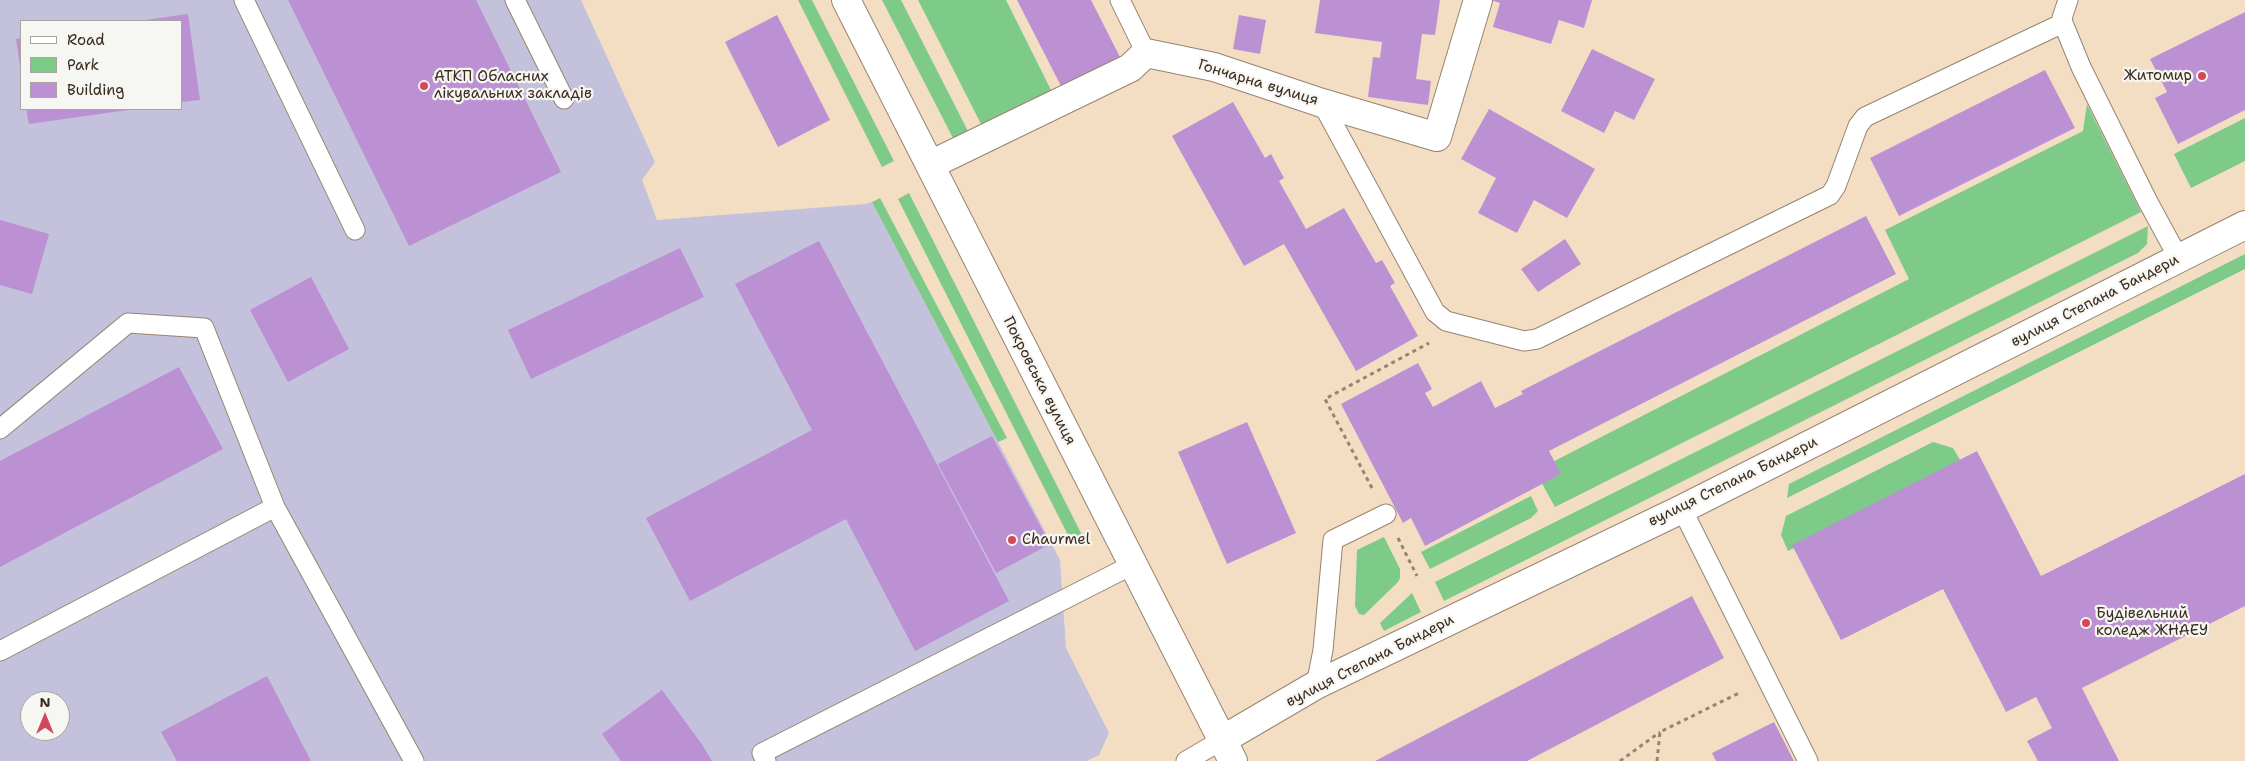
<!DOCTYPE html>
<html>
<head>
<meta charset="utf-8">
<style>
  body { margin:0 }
  #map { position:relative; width:2245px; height:761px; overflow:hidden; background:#f3dec3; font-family:"Shantell Sans",sans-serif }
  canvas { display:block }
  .legend { position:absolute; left:20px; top:20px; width:162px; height:90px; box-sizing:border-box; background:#f6f6f2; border:1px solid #aba49d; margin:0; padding:6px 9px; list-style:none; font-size:15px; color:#3b2a1e }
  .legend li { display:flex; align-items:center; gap:10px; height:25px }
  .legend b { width:25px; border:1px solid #aba49d }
  .north { position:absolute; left:20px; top:691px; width:50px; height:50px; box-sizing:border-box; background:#f6f6f2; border:1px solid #aba49d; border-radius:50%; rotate:0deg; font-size:14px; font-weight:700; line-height:20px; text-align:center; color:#3b2a1e }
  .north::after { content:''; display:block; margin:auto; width:18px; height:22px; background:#d1495b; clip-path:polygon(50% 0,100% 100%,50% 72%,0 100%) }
</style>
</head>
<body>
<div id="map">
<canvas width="2245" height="761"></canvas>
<ul class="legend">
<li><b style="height:6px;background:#fff"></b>Road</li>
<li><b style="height:14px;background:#7eca89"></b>Park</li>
<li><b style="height:14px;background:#bc91d4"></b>Building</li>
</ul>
<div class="north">N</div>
</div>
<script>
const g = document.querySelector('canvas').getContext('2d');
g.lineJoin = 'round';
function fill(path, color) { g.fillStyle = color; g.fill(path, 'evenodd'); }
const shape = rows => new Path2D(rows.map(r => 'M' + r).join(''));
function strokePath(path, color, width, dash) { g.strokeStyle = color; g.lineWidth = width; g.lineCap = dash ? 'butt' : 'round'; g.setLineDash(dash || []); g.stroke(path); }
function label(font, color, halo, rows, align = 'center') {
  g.font = font + ' "Shantell Sans",sans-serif'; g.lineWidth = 4.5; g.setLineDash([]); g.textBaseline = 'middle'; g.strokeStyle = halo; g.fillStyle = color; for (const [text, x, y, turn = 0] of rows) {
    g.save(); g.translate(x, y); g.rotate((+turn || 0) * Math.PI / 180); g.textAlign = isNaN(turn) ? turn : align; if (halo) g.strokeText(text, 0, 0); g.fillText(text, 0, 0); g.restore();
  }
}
fill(shape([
  [0,0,581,0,655,162,642,180,657,220,866,204,872,202,1060,560,1066,648,1109,733,1099,755,1087,761,0,761],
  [21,21,181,21,181,109,21,109],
  [30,701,60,701,60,731,30,731]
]), '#c3c1db');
fill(shape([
  [798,0,812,0,894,161,882,167],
  [882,0,901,0,969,133,954,140],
  [918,0,1006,0,1053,94,982,126],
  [2087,104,2141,212,1555,507,1535,471,1909,279,1885,230,2083,131],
  [2245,118,2245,161,2191,188,2174,154],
  [909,193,1084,539,1073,545,898,199],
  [880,198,1007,438,998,442,872,202],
  [2148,226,2147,244,2138,253,1444,601,1435,582],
  [2245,254,2245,269,1787,498,1789,484],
  [1933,442,1953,448,1962,463,1788,551,1781,535,1786,516],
  [1531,496,1538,511,1531,518,1430,569,1421,552],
  [1384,537,1400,569,1400,578,1398,582,1364,615,1359,614,1355,606,1357,550],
  [1412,593,1421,612,1384,631,1380,623]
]), '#7eca89');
fill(shape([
  [288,0,476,0,561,172,409,246],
  [1017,0,1091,0,1122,61,1063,90],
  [1320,0,1440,0,1435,35,1422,34,1416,79,1431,81,1428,105,1368,97,1373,57,1380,58,1382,42,1315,33],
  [1491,0,1592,0,1584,28,1559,20,1551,44,1493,27,1500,3],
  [2245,12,2245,110,2178,144,2155,98,2167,92,2150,59],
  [188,14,200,100,181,102,181,21,145,20],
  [777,15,830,120,778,147,725,42],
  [1239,15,1266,20,1260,54,1233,49],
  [21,38,21,66,20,66,16,39],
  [1592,49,1655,79,1634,120,1615,111,1604,133,1561,111],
  [2045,70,2075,128,1899,216,1870,158],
  [1233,102,1265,158,1271,154,1284,178,1279,181,1306,229,1344,208,1376,263,1382,260,1395,283,1390,286,1418,336,1356,371,1284,244,1244,266,1172,136],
  [26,109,128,109,128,110,29,124],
  [1489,109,1595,169,1567,218,1534,200,1517,233,1478,213,1496,178,1461,159],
  [1866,216,1896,274,1549,451,1561,474,1425,546,1411,518,1403,523,1341,404,1418,363,1432,389,1425,393,1433,407,1481,381,1495,408,1523,394,1521,391],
  [0,220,49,234,32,294,0,285],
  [1565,239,1581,264,1538,292,1521,269],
  [819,241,1009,601,915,651,846,519,690,601,646,518,812,430,735,284],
  [680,248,704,297,531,379,508,330],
  [311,277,349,349,288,382,250,310],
  [179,367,223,449,0,567,0,461],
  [1247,422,1296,533,1227,564,1178,452],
  [992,436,1050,544,996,573,938,464],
  [1977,451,2041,576,2245,474,2245,606,2082,688,2119,761,2038,761,2027,741,2052,728,2036,697,2006,712,1943,589,1841,640,1792,545],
  [1692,596,1724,658,1527,761,1375,761],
  [267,676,311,761,177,761,161,732],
  [662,690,701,743,712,761,621,761,602,734],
  [1774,722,1794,761,1716,761,1712,753]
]), '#bc91d4');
const lane = shape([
  [244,0,355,230],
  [515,0,564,99],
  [1120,0,1146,53],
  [2068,0,2062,18,2063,23,2081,67,2147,200,2179,259],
  [1322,103,1435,312,1446,321,1524,341,1537,339,1830,195,1836,186,1858,126,1865,117,2063,23],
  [0,429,128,323,204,328,275,507,414,761],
  [1682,509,1808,761],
  [0,651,275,507],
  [1316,685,1323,650,1333,540,1386,514],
  [766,761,762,753,1132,565],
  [1186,761,1222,740]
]);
const street = shape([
  [930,165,1130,68,1146,53,1214,67,1322,103,1437,137,1478,0],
  [1222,740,1316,685,1682,509,2245,225]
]);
const highway = shape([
  [846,0,1233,761]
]);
strokePath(lane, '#978470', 21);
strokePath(street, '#978470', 30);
strokePath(highway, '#978470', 30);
strokePath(shape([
  [1372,488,1325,399,1429,343],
  [1398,538,1417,576],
  [1620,761,1660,732],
  [1657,761,1660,732,1741,692]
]), '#978470', 3, [4, 4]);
strokePath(lane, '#fff', 19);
strokePath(street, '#fff', 28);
strokePath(highway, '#fff', 28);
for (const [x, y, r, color] of [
  [2202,76,5,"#d1495b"],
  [424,86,5,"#d1495b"],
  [1012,540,5,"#d1495b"],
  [2086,623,5,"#d1495b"]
]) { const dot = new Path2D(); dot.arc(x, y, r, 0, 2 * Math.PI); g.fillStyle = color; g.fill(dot); strokePath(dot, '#f6f6f2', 2); }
label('15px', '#3b2a1e', '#f6f6f2', [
  ["Житомир",2192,76,"right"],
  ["АТКП Обласних",434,77],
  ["лікувальних закладів",434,94],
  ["Chaurmel",1022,540],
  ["Будівельний",2096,614],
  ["коледж ЖНАЕУ",2096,631]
], 'left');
label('15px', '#3b2a1e', '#f6f6f2', [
  ["Гончарна вулиця",1258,83,17],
  ["вулиця Степана Бандери",2095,301,-27],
  ["Покровська вулиця",1039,381,63],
  ["вулиця Степана Бандери",1733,482,-26],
  ["вулиця Степана Бандери",1370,661,-27]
]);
</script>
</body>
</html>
